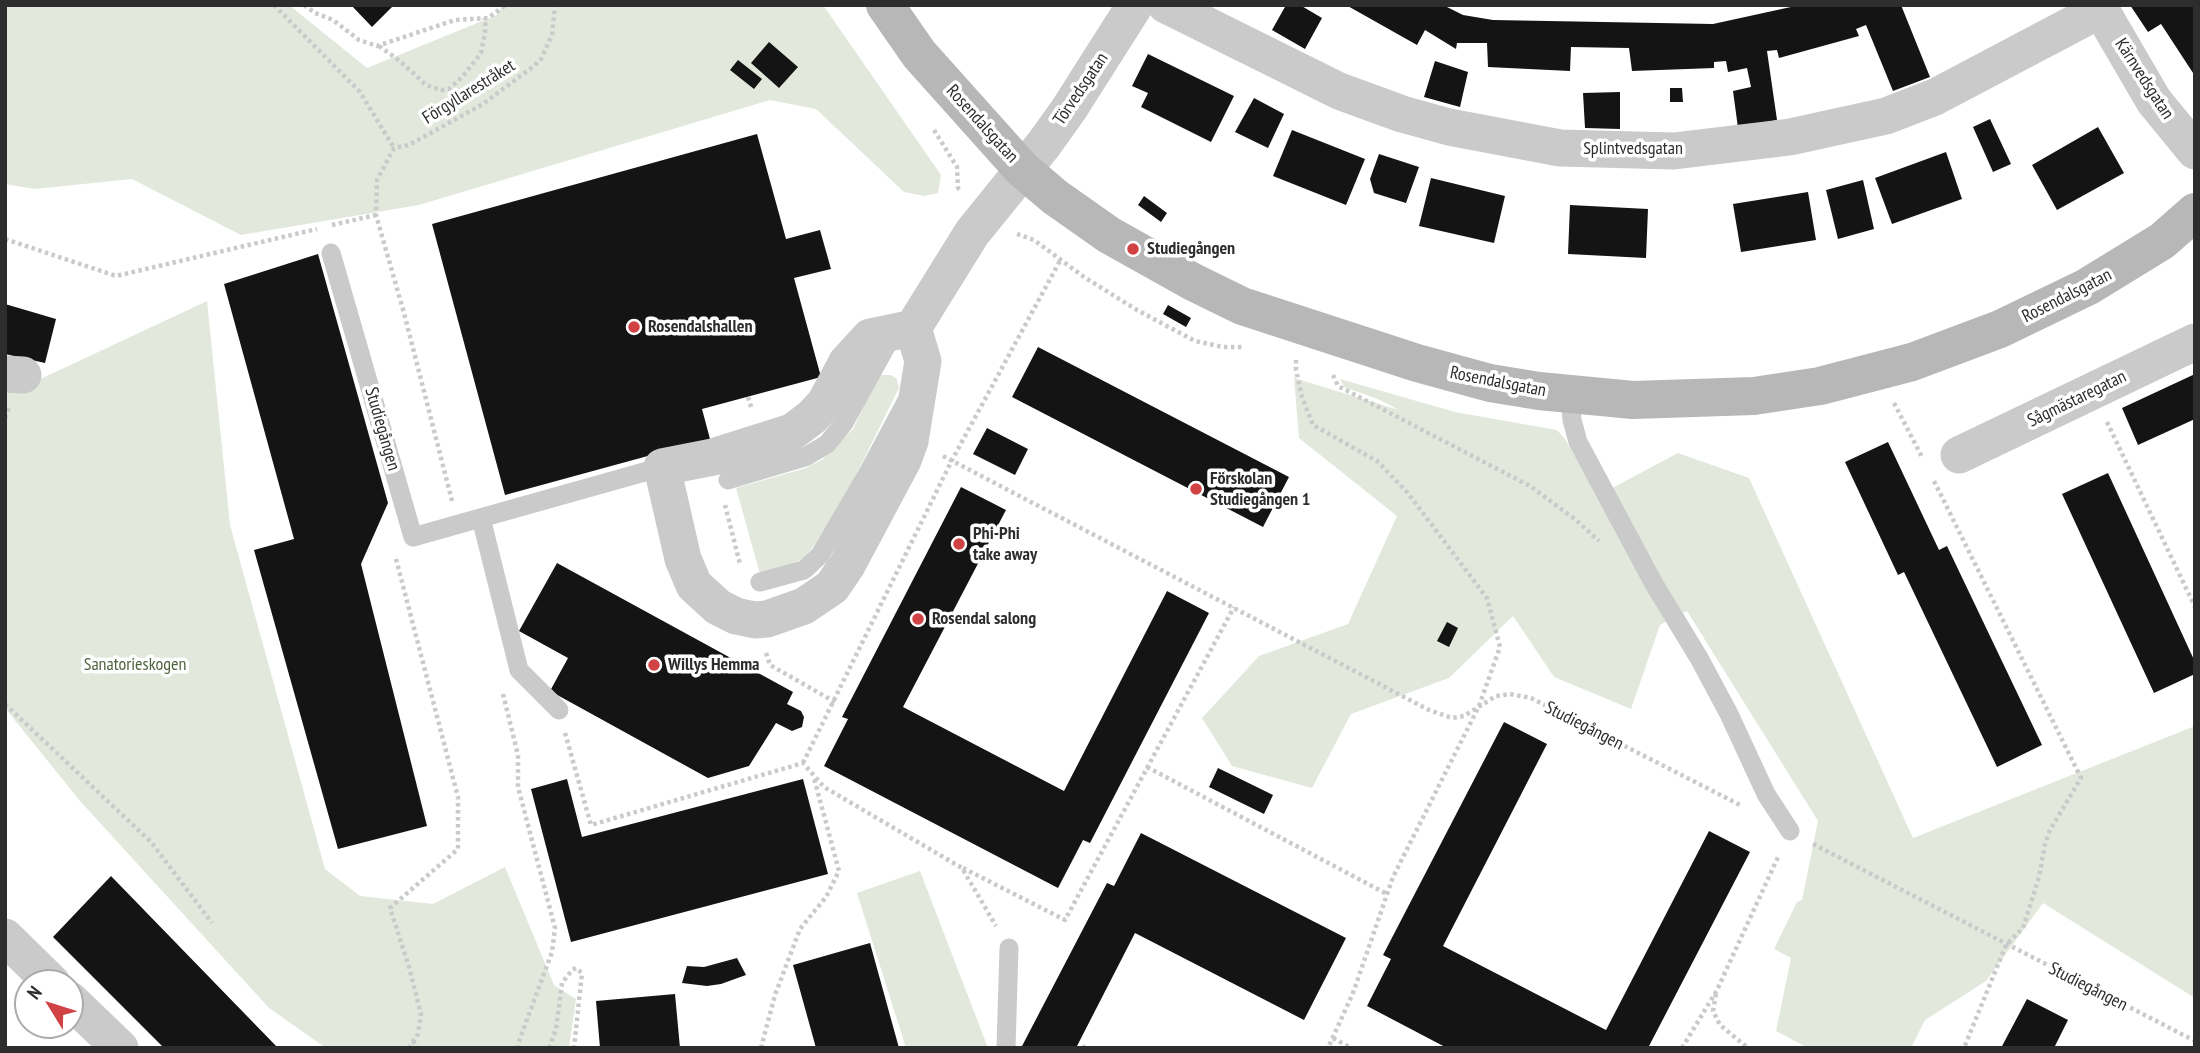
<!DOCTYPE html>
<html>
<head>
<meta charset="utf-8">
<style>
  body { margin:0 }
  #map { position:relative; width:2200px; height:1053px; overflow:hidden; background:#fff; font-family:"PT Sans Narrow",sans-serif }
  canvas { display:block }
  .frame { position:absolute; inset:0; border:7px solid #2d2d2d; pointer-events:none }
  .north { position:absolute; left:14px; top:969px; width:70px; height:70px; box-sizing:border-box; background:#fff; border:2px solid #ababab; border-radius:50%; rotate:308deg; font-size:19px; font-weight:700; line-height:28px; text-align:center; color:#2d2d2d }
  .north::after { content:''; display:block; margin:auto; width:24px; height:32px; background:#d04244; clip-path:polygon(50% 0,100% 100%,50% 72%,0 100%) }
</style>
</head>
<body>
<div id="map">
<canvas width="2200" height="1053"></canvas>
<div class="frame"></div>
<div class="north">N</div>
</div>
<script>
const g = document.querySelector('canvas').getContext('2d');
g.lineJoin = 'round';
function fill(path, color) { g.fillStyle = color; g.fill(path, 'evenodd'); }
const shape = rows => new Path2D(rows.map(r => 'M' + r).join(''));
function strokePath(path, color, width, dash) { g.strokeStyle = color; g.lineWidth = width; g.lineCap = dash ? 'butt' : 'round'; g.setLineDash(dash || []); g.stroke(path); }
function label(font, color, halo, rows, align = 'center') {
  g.font = font + ' "PT Sans Narrow",sans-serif'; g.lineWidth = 7; g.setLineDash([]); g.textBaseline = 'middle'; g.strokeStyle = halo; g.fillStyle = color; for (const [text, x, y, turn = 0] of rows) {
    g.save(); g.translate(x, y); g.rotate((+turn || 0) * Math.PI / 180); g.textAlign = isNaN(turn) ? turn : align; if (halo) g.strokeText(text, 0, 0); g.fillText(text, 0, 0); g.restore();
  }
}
fill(shape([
  [5,5,289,5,367,68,497,15,503,5,823,5,941,175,938,193,924,196,904,192,816,109,770,100,419,205,241,235,132,179,35,189,5,184],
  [207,301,230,525,325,869,360,896,433,904,505,867,554,985,576,999,569,1048,326,1048,269,1008,80,801,5,708,5,387,17,390],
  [882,375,891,375,897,379,899,388,851,485,818,540,804,558,783,569,760,574,736,488,806,468,823,459,853,429,877,379],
  [1294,378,1399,410,1380,400,1344,387,1340,379,1455,412,1557,430,1565,439,1597,496,1678,453,1749,478,1913,838,2195,726,2195,998,2043,903,1986,981,1925,1020,1911,1048,1808,1048,1776,1031,1791,958,1774,949,1797,902,1802,900,1818,821,1687,611,1660,625,1631,709,1554,677,1513,616,1449,678,1351,714,1312,788,1232,766,1202,718,1259,656,1348,624,1397,516,1299,438],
  [920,871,988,1048,906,1048,857,893]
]), '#e2e9dc');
fill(shape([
  [351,5,394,5,372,27],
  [1286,5,1300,5,1322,18,1305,49,1272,30],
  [1346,5,1443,5,1463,15,1493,20,1713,24,1800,5,1901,5,1930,77,1893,91,1866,25,1856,29,1859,36,1779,58,1777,50,1767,51,1777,120,1738,128,1733,91,1751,87,1747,68,1728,72,1726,61,1714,62,1714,68,1632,71,1629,48,1571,47,1570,71,1488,67,1487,43,1457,43,1456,49,1425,30,1417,45],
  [2130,5,2195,5,2195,76,2161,24,2148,32],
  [769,42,798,67,779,88,751,63],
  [1148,54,1234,96,1211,142,1141,107,1148,93,1132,86],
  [738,60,762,79,754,89,730,70],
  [1435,61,1468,72,1460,107,1424,97],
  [1670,88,1682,88,1683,102,1670,102],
  [1620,92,1620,129,1585,128,1583,93],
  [1254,98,1284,114,1268,148,1235,132],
  [1990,119,2011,164,1993,172,1973,127],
  [2098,127,2124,173,2057,210,2032,165],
  [1292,130,1365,159,1346,205,1273,176],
  [757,134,786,239,820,230,831,269,794,278,821,377,702,409,710,439,505,495,432,224],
  [1946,152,1962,199,1892,224,1875,178],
  [1379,154,1419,167,1406,203,1374,193,1370,179],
  [1431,178,1505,196,1494,243,1419,226],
  [1863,180,1874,229,1838,239,1826,190],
  [1808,192,1816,240,1741,252,1733,204],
  [1144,196,1167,213,1161,222,1138,205],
  [1570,205,1648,209,1646,258,1568,254],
  [318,254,388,503,361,564,427,826,338,849,254,550,294,539,224,284],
  [5,304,56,319,45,363,5,354],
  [1168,305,1191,318,1186,327,1163,314],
  [1038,347,1289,477,1263,527,1012,397],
  [2195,374,2195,419,2138,445,2122,408],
  [987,428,1028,449,1015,475,973,454],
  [1888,442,1939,550,1947,546,2042,745,1997,767,1904,572,1898,575,1845,462],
  [2108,473,2195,662,2195,674,2154,693,2062,494],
  [961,487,1006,510,903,707,1064,791,1167,591,1209,613,1090,843,1083,840,1058,888,824,766,848,719,842,717],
  [557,563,793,692,787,704,801,711,804,717,802,727,792,731,776,723,749,766,708,778,550,691,568,658,519,631],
  [1447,622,1458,628,1449,647,1437,641],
  [1504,722,1547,744,1443,946,1606,1030,1709,831,1750,852,1648,1048,1447,1048,1367,1006,1391,959,1383,955],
  [1218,768,1273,795,1264,814,1209,787],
  [567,779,582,837,803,779,828,874,571,942,531,789],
  [1141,833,1346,938,1304,1020,1135,933,1076,1048,1021,1048,1107,883,1114,886],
  [111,876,278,1048,164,1048,53,937],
  [870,943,899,1048,816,1048,793,965],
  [737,958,746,975,721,984,707,986,682,983,687,966,704,967],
  [675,994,680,1048,600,1048,596,1001],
  [2027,999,2068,1020,2054,1048,2001,1048]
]), '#141414');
strokePath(shape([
  [274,5,360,92,394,148],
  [304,5,315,13,333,20,359,40,377,46,455,20,488,18,506,5],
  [379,46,400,61,426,85,441,90,449,89,463,76,481,53,486,27,484,18],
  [934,130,957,167,958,188,961,190],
  [332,225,376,215],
  [1017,234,1034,240,1084,277,1137,310,1195,341,1223,347,1243,347],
  [5,239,116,276,317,229],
  [1296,360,1296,370,1302,397,1313,425,1377,461,1407,492,1487,598,1500,647,1479,706,1393,877,1353,993,1328,1048],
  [1333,375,1338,386,1530,486,1576,520,1599,541],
  [748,397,752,410],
  [1894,403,1922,457],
  [5,418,9,408],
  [2107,422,2195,607],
  [943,456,1429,710,1452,718,1464,716,1496,696,1510,694,1531,698,1740,805],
  [1934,481,2081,778,2050,830,2045,844,2039,877,2023,928,2006,945,1964,1048],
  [452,501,404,313,376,215,377,180,394,148,409,145,483,104,534,66,541,59,552,35,555,5],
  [725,505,740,564],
  [396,559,458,797,458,849,390,908,409,967,421,1014,418,1034,409,1048],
  [766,653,770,665,835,702],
  [503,694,518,755,518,787,555,928,552,952,518,1044,518,1048],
  [5,704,151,842,212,923],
  [565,733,591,825,803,763,824,787,962,868,996,926],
  [803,763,952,460,1061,259],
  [1147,767,1387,894],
  [1813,844,2195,1041],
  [963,868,1065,920,1234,607],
  [1716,994,1713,1011,1720,1025,1748,1048],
  [1333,1038,1351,1048],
  [413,1041,418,1048],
  [1082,1046,1085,1048],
  [549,1048,556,1029,562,983,572,970,576,968,582,973,574,1048],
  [761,1048,775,995,800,929,826,897,839,871,814,778],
  [1682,1048,1717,990,1779,855]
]), '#cacaca', 4.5, [3.5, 3.5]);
strokePath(shape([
  [331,253,413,537,662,467],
  [1570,395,1572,420,1578,442,1654,584,1699,658,1729,714,1766,794,1790,831],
  [728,480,805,457,827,444,844,423,894,332],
  [481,518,519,670,559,710],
  [760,582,804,570,820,555,868,473,906,402],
  [1006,1048,1009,948]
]), '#cacaca', 19);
strokePath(shape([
  [1166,5,1339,91,1402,114,1449,127,1560,148,1674,151,1790,137,1886,116,1935,97,2100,10],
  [2098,5,2154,101,2195,151],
  [913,328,923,361,910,441,903,460,847,565,832,587,804,606,767,619,755,620,736,616,718,607,694,585,683,559,662,467,713,457,792,432,812,417,825,403,847,362,870,337,913,328,972,233,1044,144,1069,109,1135,5],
  [5,374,23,375],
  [1959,455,2195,342],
  [5,937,52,983],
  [70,1000,120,1048]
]), '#cacaca', 37);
strokePath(shape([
  [885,5,919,54,1022,169,1055,197,1109,235,1193,282,1242,306,1417,363,1490,383,1539,391,1633,400,1754,396,1820,386,1912,362,2000,329,2087,287,2162,241,2195,212]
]), '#b7b7b7', 38);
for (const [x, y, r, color] of [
  [1133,249,7,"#d04244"],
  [634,327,7,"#d04244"],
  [1196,489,7,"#d04244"],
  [959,544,7,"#d04244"],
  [918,619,7,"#d04244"],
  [654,665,7,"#d04244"]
]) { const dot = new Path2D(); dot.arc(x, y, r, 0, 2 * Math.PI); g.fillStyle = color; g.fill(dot); strokePath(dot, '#fff', 2.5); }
label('18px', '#2d2d2d', '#fff', [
  ["Kärnvedsgatan",2144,79,57],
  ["Törvedsgatan",1081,89,-56],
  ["Förgyllarestråket",469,92,-32],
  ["Rosendalsgatan",982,124,48],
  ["Splintvedsgatan",1633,149],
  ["Rosendalsgatan",2067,296,-27],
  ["Rosendalsgatan",1498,382,11],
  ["Sågmästaregatan",2077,399,-26],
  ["Studiegången",382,429,74],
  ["Studiegången",1584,726,27],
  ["Studiegången",2088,987,27]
]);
label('bold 18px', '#2d2d2d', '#fff', [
  ["Studiegången",1147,249],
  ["Rosendalshallen",648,327],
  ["Förskolan",1210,479],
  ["Studiegången 1",1210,500],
  ["Phi-Phi",973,534],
  ["take away",973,555],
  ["Rosendal salong",932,619],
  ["Willys Hemma",668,665]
], 'left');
label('18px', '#4e633f', '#fff', [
  ["Sanatorieskogen",135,665]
]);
</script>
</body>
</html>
